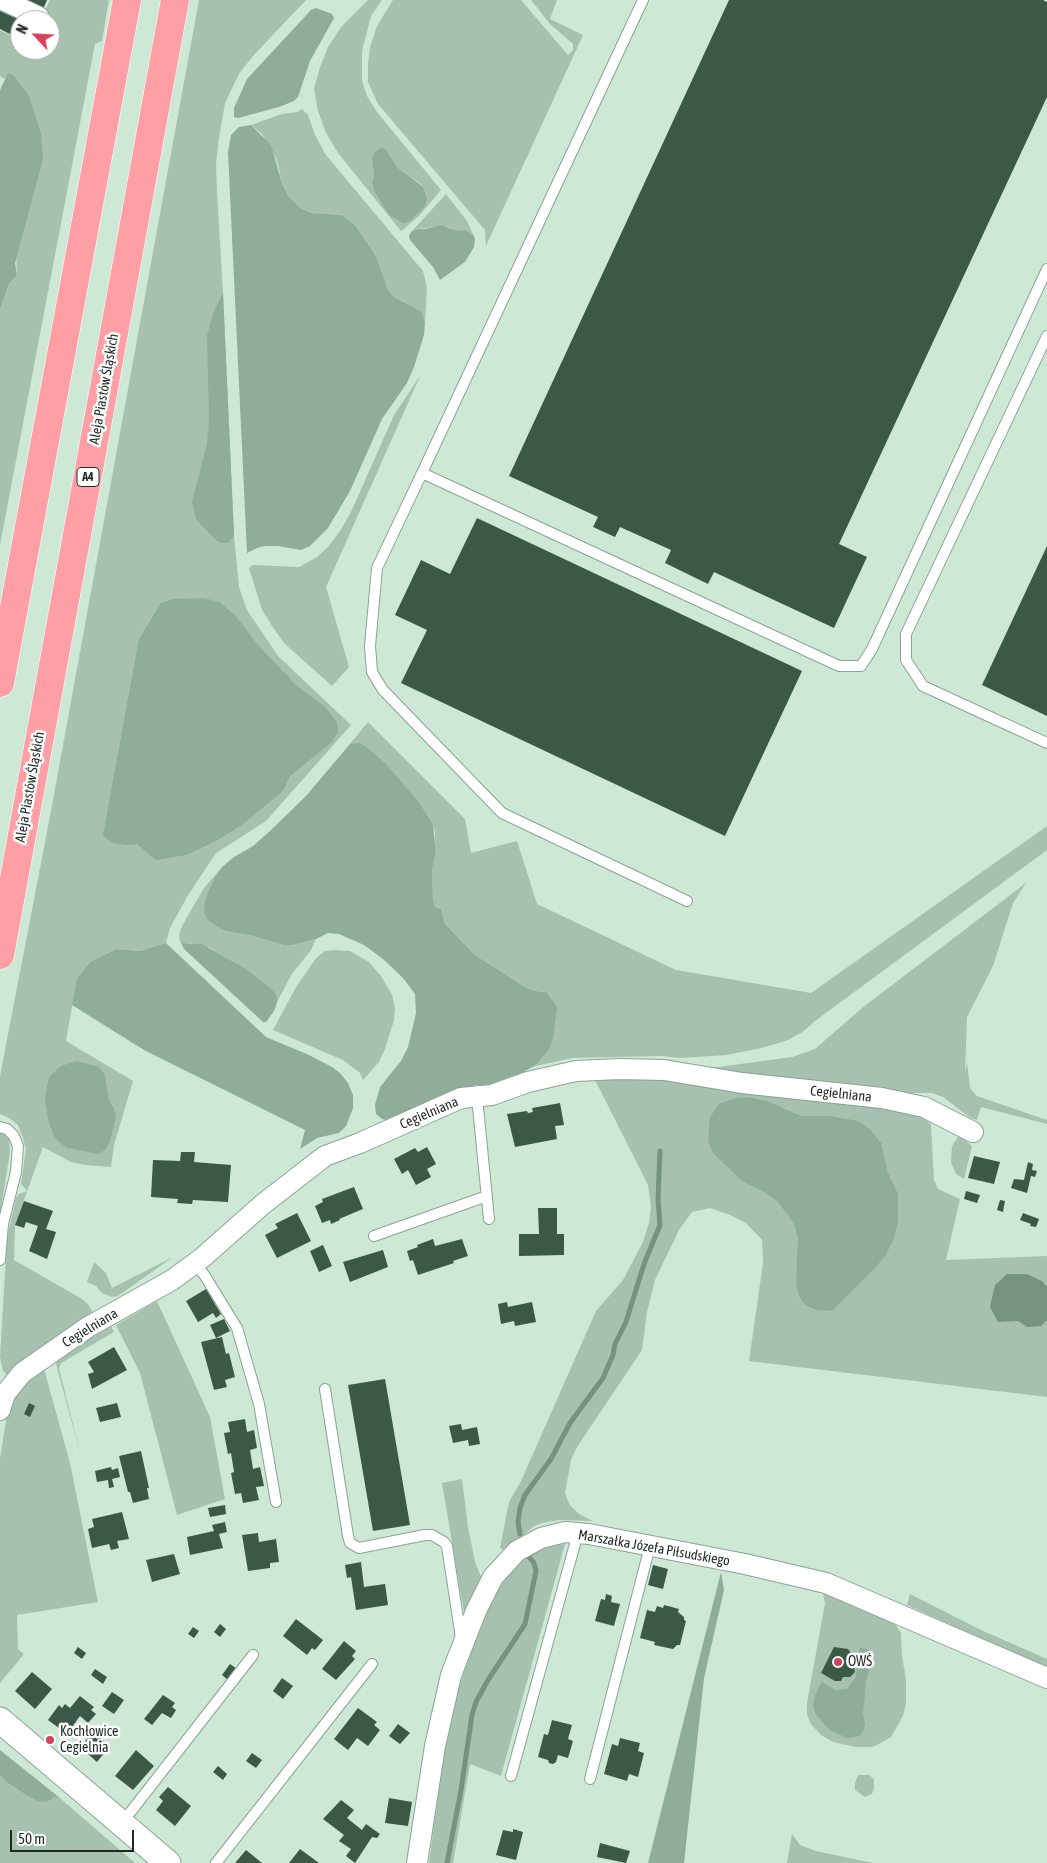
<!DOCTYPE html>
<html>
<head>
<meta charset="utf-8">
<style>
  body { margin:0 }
  #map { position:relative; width:1047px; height:1863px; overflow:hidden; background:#cde9d6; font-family:"Asap Condensed",sans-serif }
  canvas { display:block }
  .north { position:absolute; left:10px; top:10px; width:50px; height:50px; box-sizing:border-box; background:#fff; border:1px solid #a5aaa7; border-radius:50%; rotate:295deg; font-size:14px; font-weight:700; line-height:20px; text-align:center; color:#1f2a22 }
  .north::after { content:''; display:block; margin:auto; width:18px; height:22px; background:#d3425a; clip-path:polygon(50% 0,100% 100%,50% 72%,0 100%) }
  .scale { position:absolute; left:10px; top:1830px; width:124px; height:22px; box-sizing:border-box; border:2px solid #1f2a22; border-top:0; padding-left:6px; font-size:15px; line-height:18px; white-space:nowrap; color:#1f2a22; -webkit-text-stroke:4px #fff; paint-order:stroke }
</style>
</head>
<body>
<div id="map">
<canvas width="1047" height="1863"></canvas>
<div class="north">N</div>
<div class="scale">50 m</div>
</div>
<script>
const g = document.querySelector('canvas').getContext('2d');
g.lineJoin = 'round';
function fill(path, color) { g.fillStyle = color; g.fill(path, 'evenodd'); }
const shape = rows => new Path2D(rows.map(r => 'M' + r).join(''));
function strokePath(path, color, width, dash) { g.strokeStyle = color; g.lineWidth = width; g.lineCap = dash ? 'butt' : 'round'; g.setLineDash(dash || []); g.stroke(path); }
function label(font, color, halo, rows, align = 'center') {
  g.font = font + ' "Asap Condensed",sans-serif'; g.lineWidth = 5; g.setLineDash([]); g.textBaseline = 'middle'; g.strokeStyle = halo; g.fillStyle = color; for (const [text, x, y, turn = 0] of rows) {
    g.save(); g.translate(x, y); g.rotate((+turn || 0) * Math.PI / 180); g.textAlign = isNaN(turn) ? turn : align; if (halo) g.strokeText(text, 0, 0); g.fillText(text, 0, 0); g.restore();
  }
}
fill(shape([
  [50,0,109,0,102,41,95,44,0,545,0,309,9,284,17,275,9,73,5,79,0,76,0,30,20,40,20,50,50,50,50,20,41,20],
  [199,0,306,0,253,56,239,74,225,103,219,138,216,164,217,192,223,293,234,536,239,587,247,610,278,656,351,725,266,821,216,853,187,897,170,928,166,943,140,951,116,949,90,962,77,978,66,1041,133,1081,114,1145,111,1167,85,1165,71,1162,43,1147,15,1225,14,1260,82,1299,88,1304,92,1311,88,1317,11,1376,7,1375,3,1371,0,1357,7,1239,16,1198,19,1194,27,1191,21,1184,26,1149,23,1138,18,1125,9,1118,0,1114,0,1076,51,811],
  [368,0,382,0,371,16,362,51,362,81,367,96,377,112,441,190,419,216,401,231,338,153,326,133,318,111,314,89,320,67,328,47,341,27],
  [386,149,397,167,421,184,426,195,385,208,374,191,372,182,374,175,372,159],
  [393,0,521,0,568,55,573,50,573,44,550,24,531,0,557,0,550,19,583,35,486,246,485,230,378,104,368,82,368,64,370,47,377,26],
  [302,109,308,115,315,135,326,155,423,271,427,288,425,322,421,311,394,297,388,290,377,258,360,232,354,224,342,215,313,213,301,208,289,197,282,183,277,160,262,134,251,125,282,114,297,112],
  [446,194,467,221,474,236,470,233,454,230,446,226,418,229,411,232],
  [420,376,326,587,349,667,332,686,285,644,274,629,262,610,249,568,253,565,299,567,317,557,328,547,340,531,351,512,394,415],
  [368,722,465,819,471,853,517,841,537,904,676,970,811,993,1047,826,1047,850,815,1021,804,1031,788,1040,762,1048,726,1055,680,1058,661,1056,573,1058,531,1067,537,1064,549,1050,553,1039,546,992,535,991,525,987,475,955,445,924,441,909,435,907,433,900,432,870,435,856,435,831,433,824,419,802,399,780,350,744],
  [222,867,214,879,204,906,226,931,253,936,283,945,293,945,316,939,311,950,292,974,278,1000,276,994,245,969,210,948,191,943,181,943,179,938,180,931,183,924,204,888],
  [1026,883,1013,903,993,966,967,1017,965,1073,967,1062,970,1088,977,1096,1047,1120,1047,1124,981,1107,977,1120,969,1117,943,1097,932,1093,901,1093,696,1070,792,1057,815,1049,862,1008],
  [335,950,350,951,369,962,381,976,392,995,395,1008,394,1020,385,1049,379,1062,363,1080,360,1073,343,1060,273,1030,296,987,316,958,325,951],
  [649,1077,903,1107,922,1117,931,1124,934,1180,938,1189,960,1199,946,1260,1047,1256,1047,1397,749,1361,763,1263,762,1240,746,1223,730,1215,710,1208,692,1212,679,1230,655,1280,647,1312,642,1350,577,1447,571,1460,565,1493,569,1504,579,1514,593,1521,559,1520,541,1523,533,1527,505,1550,500,1548,509,1502,521,1481,596,1311,623,1280,643,1242,649,1223,651,1207,648,1185,594,1078],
  [0,1132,9,1137,10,1152,0,1214],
  [958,1137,963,1138,972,1146,964,1179,956,1174,951,1162,952,1146],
  [173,1257,118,1296,112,1297,102,1293,96,1286,87,1282,94,1262,106,1273,112,1288],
  [157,1301,210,1417,225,1499,177,1515,140,1373,116,1325],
  [111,1326,114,1332,61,1363,59,1369,82,1460,56,1364,60,1357],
  [44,1369,70,1463,98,1602,17,1615,18,1649,24,1654,0,1683,0,1459,7,1414,16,1395,31,1375],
  [462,1479,468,1527,475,1562,481,1577,464,1612,442,1483],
  [565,1544,501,1776,470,1764,453,1863,429,1863,448,1721,479,1626,499,1588,517,1564,535,1550,546,1546],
  [823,1594,832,1595,893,1621,901,1633,902,1656,906,1679,906,1703,903,1716,891,1737,881,1743,872,1747,856,1747,833,1742,821,1735,811,1724,807,1715,807,1703,825,1603],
  [910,1594,981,1630,1047,1659,1047,1668,907,1605],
  [0,1775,26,1795,46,1801,54,1796,60,1798,135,1863,0,1863],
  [858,1775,869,1775,874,1779,874,1788,872,1794,865,1797,855,1790,855,1783],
  [792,1834,800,1845,816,1851,873,1863,787,1863]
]), '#a6c1af');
fill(shape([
  [316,8,332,14,334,18,310,61,298,97,294,101,279,107,238,118,234,117,234,108,247,79,311,10],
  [8,73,14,76,29,96,41,134,43,159,15,263,17,275,9,284,0,309,0,90],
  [251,125,271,145,282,183,289,197,301,208,312,213,342,215,354,224,360,232,377,258,388,290,394,297,421,311,425,322,424,335,414,367,407,383,382,419,350,491,328,528,310,546,301,550,278,546,264,546,257,548,247,553,228,152,231,135,239,127],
  [381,148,386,149,397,167,421,185,424,189,427,199,425,206,409,222,403,223,389,215,374,191,372,182,374,175,372,159,375,152],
  [442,225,454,230,467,231,474,236,475,240,474,247,465,262,440,280,433,267,410,240,409,236,411,232,418,229,426,229],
  [223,293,234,536,228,543,221,543,215,539,196,519,192,502,207,444,209,420,207,336,213,313],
  [204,598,219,602,235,615,258,645,296,685,325,707,337,722,338,732,331,743,290,776,283,791,243,824,218,840,186,855,156,860,137,844,126,845,112,843,103,835,139,639,161,603,174,599],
  [359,743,368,748,386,764,419,802,433,824,435,844,435,856,432,870,433,900,435,907,441,909,445,924,475,955,525,987,535,991,546,992,557,1007,553,1039,549,1050,537,1064,522,1073,501,1080,491,1085,475,1085,463,1089,391,1121,382,1119,376,1114,375,1105,380,1087,401,1061,408,1047,413,1026,416,1013,415,994,403,978,383,959,364,945,339,934,328,933,316,939,293,945,283,945,253,936,226,931,216,926,208,920,205,914,204,906,207,895,214,879,222,867,234,857,253,846,270,831,306,796,350,744],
  [166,943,266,1037,307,1054,332,1067,340,1073,348,1083,353,1095,353,1108,346,1126,339,1133,317,1138,300,1149,305,1130,144,1050,72,1005,77,978,90,962,116,949,140,951],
  [181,943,202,944,246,969,270,988,276,994,278,1000,274,1011,266,1022,263,1022,184,949],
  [77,1061,99,1067,105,1075,108,1095,110,1103,114,1108,116,1117,110,1141,105,1150,98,1154,68,1148,60,1143,54,1136,48,1120,45,1097,49,1077,61,1066],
  [748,1097,767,1101,801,1116,830,1116,858,1121,871,1130,881,1143,888,1173,898,1194,898,1221,894,1239,885,1256,876,1267,832,1311,816,1310,805,1305,799,1296,796,1284,798,1238,794,1224,788,1215,777,1201,764,1192,742,1181,713,1153,708,1142,710,1117,719,1104,736,1098],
  [721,1572,724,1590,704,1678,684,1863,648,1863],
  [860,1648,867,1649,871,1652,873,1657,866,1681,863,1714,865,1724,863,1732,860,1736,847,1738,830,1730,816,1715,813,1706,815,1695,822,1682,835,1690,847,1689,856,1677,858,1654],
  [0,1750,60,1798,54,1797,46,1802,38,1801,26,1795,7,1782,0,1775]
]), '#8fad99');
fill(shape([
  [1007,1274,1027,1274,1042,1281,1047,1287,1047,1320,1041,1326,1027,1327,1018,1321,998,1322,990,1307,995,1285]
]), '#769380');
strokePath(shape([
  [520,1534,518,1522,520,1508,525,1495,551,1459,570,1423,603,1378,613,1355,615,1344,626,1322,644,1264,660,1225,658,1199,660,1151],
  [447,1863,461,1790,472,1715,476,1702,488,1680,525,1624,536,1571,534,1563,529,1557]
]), '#769380', 5);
fill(shape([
  [25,0,47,0,43,9],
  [729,0,1043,0,1047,2,1047,97,839,544,867,557,834,628,714,572,708,584,665,563,671,550,620,527,615,537,593,527,598,517,509,476],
  [0,11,20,20,20,39,0,29],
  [477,518,802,671,725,836,401,683,427,630,395,615,421,560,450,574],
  [1047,546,1047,716,982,685],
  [560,1103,564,1125,555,1126,557,1139,515,1147,507,1114,527,1111,528,1113,533,1112,532,1108],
  [427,1147,436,1164,427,1169,431,1177,416,1185,408,1170,402,1174,394,1159,415,1148,418,1152],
  [181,1152,195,1152,194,1162,231,1165,228,1202,193,1200,192,1204,177,1203,178,1199,151,1197,153,1160,180,1161],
  [974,1156,1000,1162,994,1184,968,1178],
  [1028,1162,1033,1164,1032,1170,1037,1171,1035,1177,1031,1176,1027,1193,1011,1188,1014,1179,1024,1180],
  [354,1187,363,1209,339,1219,340,1220,331,1224,330,1220,322,1223,315,1206,323,1202,322,1199],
  [966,1191,980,1195,977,1203,964,1199],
  [1000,1200,1005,1201,1003,1212,997,1210],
  [24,1201,53,1211,46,1229,56,1232,47,1259,29,1251,38,1226,26,1222,24,1228,15,1225],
  [538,1208,557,1208,557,1234,564,1234,564,1255,519,1256,519,1234,539,1234],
  [297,1213,311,1241,277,1258,265,1235,278,1228,275,1224],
  [1023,1213,1039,1219,1036,1227,1030,1226,1031,1224,1020,1220],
  [433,1239,435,1246,462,1239,468,1256,453,1261,454,1263,418,1275,413,1260,410,1261,407,1251,418,1247,417,1245],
  [323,1245,332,1266,319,1272,310,1251],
  [383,1250,388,1267,350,1282,343,1262],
  [206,1289,221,1314,216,1318,213,1313,198,1322,186,1301],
  [507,1302,508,1307,532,1302,536,1322,515,1326,514,1321,501,1324,498,1304],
  [224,1319,230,1331,216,1338,210,1325],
  [222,1337,226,1354,229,1353,235,1377,225,1380,227,1387,214,1390,201,1342],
  [114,1347,127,1370,92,1389,88,1374,94,1372,88,1362],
  [385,1379,410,1525,373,1531,348,1385],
  [29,1403,35,1406,30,1417,24,1414],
  [117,1403,121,1417,100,1422,96,1408],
  [245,1419,247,1432,254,1430,257,1448,250,1450,253,1469,260,1467,264,1486,256,1487,259,1500,243,1503,241,1493,235,1494,231,1473,234,1472,231,1453,228,1454,224,1433,230,1432,228,1422],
  [461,1424,462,1430,477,1427,480,1444,469,1446,468,1440,453,1443,449,1426],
  [141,1451,149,1488,147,1488,149,1499,133,1503,130,1492,128,1492,119,1456],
  [111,1467,112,1470,118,1468,120,1477,112,1479,114,1487,109,1488,108,1480,97,1482,95,1471],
  [225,1505,226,1514,210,1517,208,1508],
  [122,1512,129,1539,117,1541,119,1548,111,1550,109,1544,92,1548,88,1529,94,1527,92,1519],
  [225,1522,227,1532,219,1534,223,1548,190,1555,187,1537,214,1531,212,1525],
  [258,1533,259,1542,276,1539,279,1562,270,1563,270,1568,248,1571,242,1535],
  [174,1554,180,1574,152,1582,146,1560],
  [361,1562,364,1587,385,1584,388,1605,356,1610,351,1577,347,1578,345,1565],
  [653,1565,668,1569,663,1589,648,1585],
  [606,1594,612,1596,611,1602,620,1604,614,1626,595,1621,601,1599,605,1600],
  [664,1605,679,1609,678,1612,684,1617,684,1620,686,1621,680,1645,677,1645,673,1649,654,1645,655,1642,640,1638,647,1610,655,1612,657,1606,663,1608],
  [296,1619,323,1640,315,1650,312,1648,307,1655,283,1636],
  [220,1624,226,1629,220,1637,214,1632],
  [193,1627,199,1631,194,1638,188,1634],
  [344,1641,356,1651,352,1656,355,1659,336,1680,322,1669],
  [78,1647,86,1653,82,1659,74,1653],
  [834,1647,848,1649,851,1653,850,1664,854,1667,855,1672,850,1677,843,1677,841,1681,835,1681,821,1673],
  [230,1664,237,1669,228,1680,222,1675],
  [95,1669,107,1677,103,1684,91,1675],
  [32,1672,52,1689,35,1709,15,1691],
  [282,1678,293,1686,283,1699,273,1691],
  [112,1692,124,1700,114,1714,102,1706],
  [163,1695,175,1703,172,1707,176,1710,171,1718,162,1713,152,1725,144,1719],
  [80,1696,94,1707,91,1710,96,1714,88,1723,80,1716,67,1734,48,1720,59,1705,62,1708,65,1704,70,1708],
  [358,1708,377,1722,374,1725,380,1730,368,1746,357,1738,348,1750,334,1739],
  [552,1720,572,1725,568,1739,573,1741,568,1758,558,1755,556,1762,553,1764,549,1763,548,1760,538,1757,544,1734,548,1735],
  [398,1724,410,1733,400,1744,389,1736],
  [93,1732,110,1746,97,1762,80,1747],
  [620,1738,640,1743,638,1751,644,1753,638,1777,629,1774,627,1781,604,1774,612,1744,618,1746],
  [136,1750,154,1766,133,1790,115,1776],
  [252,1753,262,1760,256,1768,246,1761],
  [218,1766,227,1774,223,1780,213,1772],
  [168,1787,191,1806,175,1826,156,1810,163,1801,159,1797],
  [389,1798,412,1802,408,1826,385,1823],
  [341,1800,354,1810,347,1818,362,1830,366,1824,380,1834,377,1838,372,1837,355,1863,346,1856,351,1849,339,1841,344,1835,323,1819],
  [513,1829,523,1832,516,1860,496,1855,503,1830,513,1832],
  [600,1843,630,1851,626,1863,597,1857],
  [300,1849,319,1863,289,1863],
  [246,1850,262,1863,235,1863]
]), '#3c5846');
const service = shape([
  [643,0,422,473,839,666,861,666,872,649,1047,269],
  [1047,336,906,634,906,660,923,686,1047,743],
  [422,473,377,568,370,646,372,672,383,690,502,813,687,901],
  [477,1097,489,1219],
  [0,1127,7,1129,14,1136,18,1146,16,1172,3,1224,0,1260],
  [374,1236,487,1196],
  [195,1263,205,1276,237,1328,259,1404,276,1502],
  [325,1389,348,1536,350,1543,359,1548,425,1535,432,1535,444,1542,447,1546,461,1638],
  [511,1776,578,1533],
  [590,1779,650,1546],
  [122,1823,253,1655],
  [216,1863,372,1664]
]);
const minor = shape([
  [3,0,39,17],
  [0,1410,5,1394,22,1373,88,1327,172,1280,202,1258,263,1204,325,1156,360,1143,461,1098,492,1095,528,1082,576,1071,620,1069,664,1070,742,1083,882,1098,924,1107,973,1132],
  [417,1863,435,1746,451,1675,476,1611,493,1577,517,1551,541,1538,565,1532,589,1534,745,1564,826,1583,1047,1678]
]);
const tertiary = shape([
  [0,1720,168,1863]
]);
const motorway = shape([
  [0,683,127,0],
  [0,955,175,0]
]);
strokePath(service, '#89a492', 12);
strokePath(minor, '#89a492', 22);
strokePath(tertiary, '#89a492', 27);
strokePath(motorway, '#fff', 29);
strokePath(service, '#fff', 10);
strokePath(minor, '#fff', 20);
strokePath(tertiary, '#fff', 25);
strokePath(motorway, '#fe9fa6', 28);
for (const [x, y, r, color] of [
  [838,1662,5,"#d3425a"],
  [50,1740,5,"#d3425a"]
]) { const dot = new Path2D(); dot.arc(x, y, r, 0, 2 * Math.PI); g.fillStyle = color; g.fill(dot); strokePath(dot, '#fff', 2); }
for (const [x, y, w] of [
  [88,477,22]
]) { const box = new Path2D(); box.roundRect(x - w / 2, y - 9.5, w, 19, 4); g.fillStyle = '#fff'; g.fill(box); strokePath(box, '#1f2a22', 1); }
label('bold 12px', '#1f2a22', null, [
  ["A4",88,477]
]);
label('14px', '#1f2a22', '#fff', [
  ["Aleja Piastów Śląskich",104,389,-80],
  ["Aleja Piastów Śląskich",30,787,-80],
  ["Cegielniana",841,1094,6],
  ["Cegielniana",429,1113,-23],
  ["Cegielniana",90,1328,-31],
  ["Marszałka Józefa Piłsudskiego",654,1548,10]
]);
label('14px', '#1f2a22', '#fff', [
  ["OWŚ",848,1662],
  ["Kochłowice",60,1732],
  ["Cegielnia",60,1748]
], 'left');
</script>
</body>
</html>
